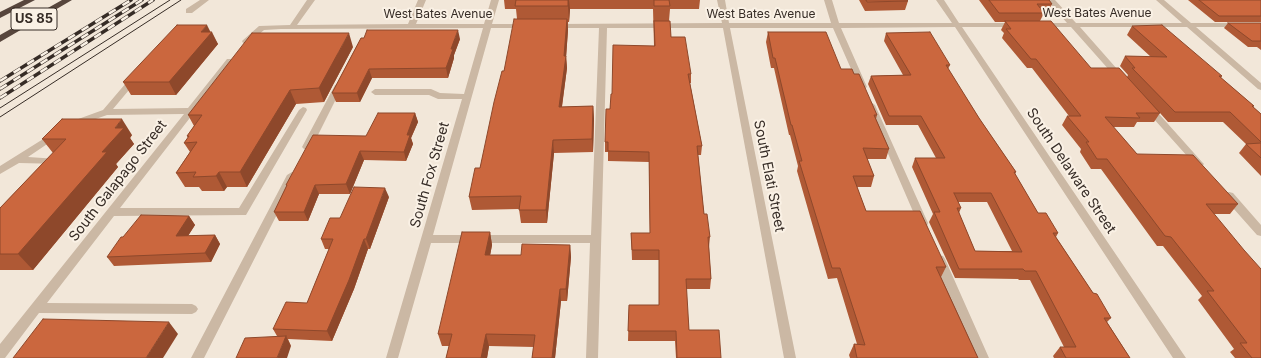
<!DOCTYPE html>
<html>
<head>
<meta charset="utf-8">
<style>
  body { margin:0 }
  canvas { display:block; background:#f2e7d9 }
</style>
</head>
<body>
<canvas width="1261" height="358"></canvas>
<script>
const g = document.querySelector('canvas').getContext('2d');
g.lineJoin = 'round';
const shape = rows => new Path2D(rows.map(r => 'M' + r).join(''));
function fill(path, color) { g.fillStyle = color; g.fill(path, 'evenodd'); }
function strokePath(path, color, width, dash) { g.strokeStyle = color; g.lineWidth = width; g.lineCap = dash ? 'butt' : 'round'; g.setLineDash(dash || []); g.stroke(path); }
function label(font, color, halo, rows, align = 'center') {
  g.font = font + ' Inter,sans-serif'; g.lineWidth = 4; g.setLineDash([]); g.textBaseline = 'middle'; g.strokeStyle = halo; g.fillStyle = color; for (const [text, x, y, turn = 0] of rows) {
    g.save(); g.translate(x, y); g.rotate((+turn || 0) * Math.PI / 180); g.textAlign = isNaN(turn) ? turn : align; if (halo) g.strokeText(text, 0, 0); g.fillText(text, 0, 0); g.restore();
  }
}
fill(shape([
  [200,0,209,0,192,13,186,13,186,9,200,0],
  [307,0,315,0,297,25,408,24,418,0,426,0,416,24,484,24,491,0,499,0,492,24,525,24,529,26,525,28,491,28,433,235,591,235,599,28,552,28,552,24,722,23,717,0,725,0,729,23,831,23,824,0,832,0,839,23,952,23,936,0,944,0,959,23,1020,23,1021,25,1017,27,962,27,1186,358,1173,358,955,27,841,28,867,87,863,90,859,87,833,28,730,28,796,358,784,358,723,28,607,28,598,358,586,358,590,243,431,243,398,358,386,358,462,99,438,99,429,95,375,95,371,92,375,89,431,89,440,93,464,94,483,28,281,29,264,30,249,43,243,43,242,41,259,26,290,25,307,0],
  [1047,0,1055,0,1076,23,1182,23,1156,0,1164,0,1191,23,1261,23,1261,27,1196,27,1261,83,1261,90,1258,89,1187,27,1080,27,1125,78,1124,80,1118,80,1071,27,1038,27,1038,23,1067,23,1047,0],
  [227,59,233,59,234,61,120,208,239,208,299,110,303,107,306,108,307,110,246,215,114,216,47,303,192,304,196,306,198,309,196,312,192,314,39,313,5,358,0,358,0,344,184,114,107,115,73,127,68,124,70,122,103,110,132,76,135,75,139,78,113,109,188,108,227,59],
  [339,82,343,85,312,147,307,150,304,149,302,147,335,85,339,82],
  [871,102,875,105,928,223,927,226,923,227,919,226,918,223,867,105,871,102],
  [1148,104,1151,105,1202,162,1204,164,1202,166,1196,166,1145,109,1144,107,1148,104],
  [56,131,61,134,59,136,28,157,58,159,63,162,61,164,19,163,0,174,0,166,56,131],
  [292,172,297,175,204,358,191,358,287,175,292,172],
  [1229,192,1233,193,1261,225,1261,236,1257,235,1225,199,1224,196,1225,193,1229,192],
  [939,255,943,256,945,259,989,358,977,358,933,259,935,256,939,255]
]), '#cbb8a4');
fill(shape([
  [24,0,35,0,0,18,0,12,24,0],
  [62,0,72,0,0,42,0,35,62,0]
]), '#57463d');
strokePath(shape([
  [0,108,170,0],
  [0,117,181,0]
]), '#362c26', 1);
const rail = shape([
  [0,81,131,0],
  [0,89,142,0],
  [0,98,153,0]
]);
strokePath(rail, '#362c26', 3.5);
strokePath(rail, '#faf1e5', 2.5, [8]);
fill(shape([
  [504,0,700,0,699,9,670,9,669,21,671,37,691,74,691,83,690,83,702,146,701,155,698,155,704,214,710,237,709,247,711,279,710,289,686,289,689,330,721,358,676,358,675,341,628,341,629,305,659,305,659,260,632,260,631,233,650,233,649,162,608,161,608,152,605,152,605,142,612,94,654,46,653,9,570,9,569,22,568,22,568,30,566,56,567,68,562,107,593,106,594,119,593,152,554,153,547,223,521,223,519,209,472,210,469,197,480,168,517,19,516,9,505,9],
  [859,0,907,0,908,1,905,10,865,11],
  [979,0,1049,0,1052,4,1048,13,1044,13,1040,21,1091,68,1127,77,1128,75,1120,66,1125,56,1151,57,1127,35,1132,26,1222,76,1221,78,1254,106,1253,107,1261,114,1261,176,1239,153,1246,144,1223,122,1168,122,1160,113,1154,122,1137,122,1134,127,1113,127,1137,154,1238,204,1230,214,1214,214,1261,358,1235,358,1230,352,1234,349,1198,300,1202,296,1163,246,1157,246,1101,169,1091,169,1080,152,1081,149,1062,125,1067,116,1069,116,1032,68,1027,68,1002,38,1004,33,1001,30,1005,22,995,22],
  [1188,0,1261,0,1261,22,1215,22],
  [1228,23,1261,23,1261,50,1257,47,1248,47,1224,28],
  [210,32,218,44,176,95,131,95,123,82],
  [768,32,841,69,854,74,877,115,876,119,889,149,886,159,867,159,874,176,871,187,857,187,866,211,946,267,941,277,978,358,850,358,849,355,854,344,857,344,837,278,828,279,797,171,798,166,790,135,789,135,774,68,771,68,766,42],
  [886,33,950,65,948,69,979,118,1016,172,1015,174,1038,213,1058,233,1056,237,1093,293,1111,318,1107,322,1130,358,1054,358,1053,356,1060,347,1064,347,1030,280,1019,280,1018,279,955,278,929,222,933,214,912,167,915,158,936,158,918,125,886,125,868,84,871,76,903,75,884,41],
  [958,202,987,202,1012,251,975,251,959,213,961,208],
  [361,38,460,39,454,55,454,58,448,78,372,78,360,102,336,102,332,93],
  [353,47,324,102,296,104,247,187,227,187,224,191,202,191,199,187,185,187,176,173,190,152,184,143,188,138,187,136,194,126,188,115],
  [415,113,418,122,411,138,413,144,406,161,364,160,350,194,319,194,308,221,279,221,274,212,287,186,286,185,366,136],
  [132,135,130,138,134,144,116,164,118,167,33,270,0,270,0,208,53,153,42,139],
  [389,197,370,249,368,249,354,289,332,341,288,339,291,346,277,336,273,329,307,303,329,249,325,249,321,239,340,218],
  [189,216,195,225,188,236,215,235,220,244,211,262,114,266,107,257,123,237],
  [490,232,492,245,490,255,521,255,570,245,571,257,567,301,561,301,555,358,532,358,534,347,489,346,487,358,446,358,449,346,442,346,438,334]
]), '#af5935');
fill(shape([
  [568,0,569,0,570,9,569,22,568,6],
  [567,19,568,30,566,59,566,56,567,68,560,120,559,107],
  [207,25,211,33,212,32,218,44,176,95,169,82,201,32],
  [458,30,460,39,454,55,454,58,448,78,446,68,451,49],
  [349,33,353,47,324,102,319,88],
  [369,69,372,78,360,102,357,93],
  [290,90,296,104,247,187,240,172],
  [593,106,594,119,593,152,592,139],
  [415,113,418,122,411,138,413,144,406,161,404,152,407,135],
  [122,119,132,135,130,138,134,144,116,164,118,167,33,270,18,254,102,152,115,128],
  [553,140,554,153,547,223,546,210],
  [360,151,364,160,350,194,346,184],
  [219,172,227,187,224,191,216,176],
  [315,185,319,194,308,221,304,212],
  [385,188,389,197,370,249,366,239],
  [189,216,195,225,182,245,176,236],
  [490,232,492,245,488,267,485,255],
  [215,235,220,244,211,262,205,253],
  [364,239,368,249,354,289,332,341,327,331],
  [570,245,571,257,567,301,566,289],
  [560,289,561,301,555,358,552,358],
  [169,322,178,334,163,358,146,358],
  [486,334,489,346,487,358,481,358],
  [286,336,291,346,287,358,277,358]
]), '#8e482b');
const building = shape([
  [516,0,568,0,568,6,515,6,516,0],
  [654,0,669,0,670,6,654,6,654,0],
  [866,0,907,0,908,1,867,2,866,0],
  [989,0,1049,0,1052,4,1037,4,1044,13,999,13,989,0],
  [1199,0,1261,0,1261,16,1219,16,1199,0],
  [514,19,567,19,564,56,566,56,559,107,593,106,592,139,553,140,546,210,519,210,521,196,469,197,475,168,480,168,494,102,502,71,504,71,514,19],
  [654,21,670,21,671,37,685,37,691,74,688,74,702,146,697,146,704,214,707,214,710,237,708,237,711,279,686,279,689,330,719,330,721,358,677,358,676,331,628,331,629,305,659,305,659,250,632,250,631,233,650,233,649,152,608,151,608,142,605,142,606,109,610,109,611,94,612,94,613,45,655,46,654,21],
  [1005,21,1051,21,1091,68,1119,68,1160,113,1136,113,1140,118,1105,117,1137,154,1193,155,1238,204,1206,204,1244,250,1261,269,1261,358,1252,358,1240,343,1247,343,1207,291,1214,291,1171,237,1165,236,1107,159,1097,159,1086,142,1089,142,1067,116,1081,116,1036,59,1031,59,1006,29,1011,29,1005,21],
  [1228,23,1261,23,1261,41,1252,41,1228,23],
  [177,25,207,25,201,32,212,32,169,82,123,82,177,25],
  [1162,25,1222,76,1219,76,1254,106,1252,106,1261,114,1261,142,1230,112,1175,112,1132,68,1135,68,1125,56,1167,57,1132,26,1162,25],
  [367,30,458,30,451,49,453,49,446,68,369,69,357,93,332,93,361,38,364,38,367,30],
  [768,32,826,32,841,69,852,69,854,74,859,74,877,115,874,115,889,149,863,148,874,176,853,176,866,211,920,211,946,267,936,267,978,358,857,358,854,344,865,345,840,268,832,268,799,161,802,161,792,125,791,125,775,58,773,58,768,32],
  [930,32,950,65,946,65,979,118,1016,172,1014,172,1038,213,1046,213,1058,233,1053,233,1093,293,1097,294,1111,318,1104,318,1130,358,1066,358,1060,347,1076,347,1036,271,1025,271,1023,269,959,269,934,212,940,212,915,158,945,158,921,116,889,116,871,76,911,75,886,33,930,32],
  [954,193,991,193,1022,252,975,251,957,208,961,208,954,193],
  [252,33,349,33,319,88,290,90,240,172,219,172,216,176,193,177,196,172,176,173,197,142,184,143,189,136,187,136,202,115,188,115,252,33],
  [378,113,415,113,407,135,410,135,404,152,360,151,346,184,315,185,304,212,274,212,287,185,286,185,313,135,366,136,378,113],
  [62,119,122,119,115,128,124,128,102,152,107,152,18,254,0,254,0,208,66,139,42,139,62,119],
  [1261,143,1261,158,1246,144,1261,143],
  [354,187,385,188,366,239,364,239,349,280,327,331,273,329,286,302,307,303,333,239,321,239,330,218,340,218,354,187],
  [141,215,189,216,176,236,215,235,205,253,107,257,121,237,123,237,141,215],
  [462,232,490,232,485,255,521,255,522,244,570,245,566,289,560,289,552,358,532,358,535,335,486,334,481,358,446,358,452,334,438,334,462,232],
  [43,319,169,322,146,358,13,358,43,319],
  [286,336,277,358,236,358,245,338,286,336]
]);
fill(building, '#cb673e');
strokePath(building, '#8e482b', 1);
label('12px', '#362c26', '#faf1e5', [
  ["West Bates Avenue",1097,13],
  ["West Bates Avenue",438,14],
  ["West Bates Avenue",761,14]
]);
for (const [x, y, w] of [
  [34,19,46]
]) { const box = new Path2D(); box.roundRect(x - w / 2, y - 11, w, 22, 3); g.fillStyle = '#faf1e5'; g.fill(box); strokePath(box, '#362c26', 1); }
label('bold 13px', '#362c26', null, [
  ["US 85",34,19]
]);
label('14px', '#362c26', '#faf1e5', [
  ["South Delaware Street",1071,171,56],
  ["South Fox Street",430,175,-74],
  ["South Elati Street",769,176,79],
  ["South Galapago Street",118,181,-52]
]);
</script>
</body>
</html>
